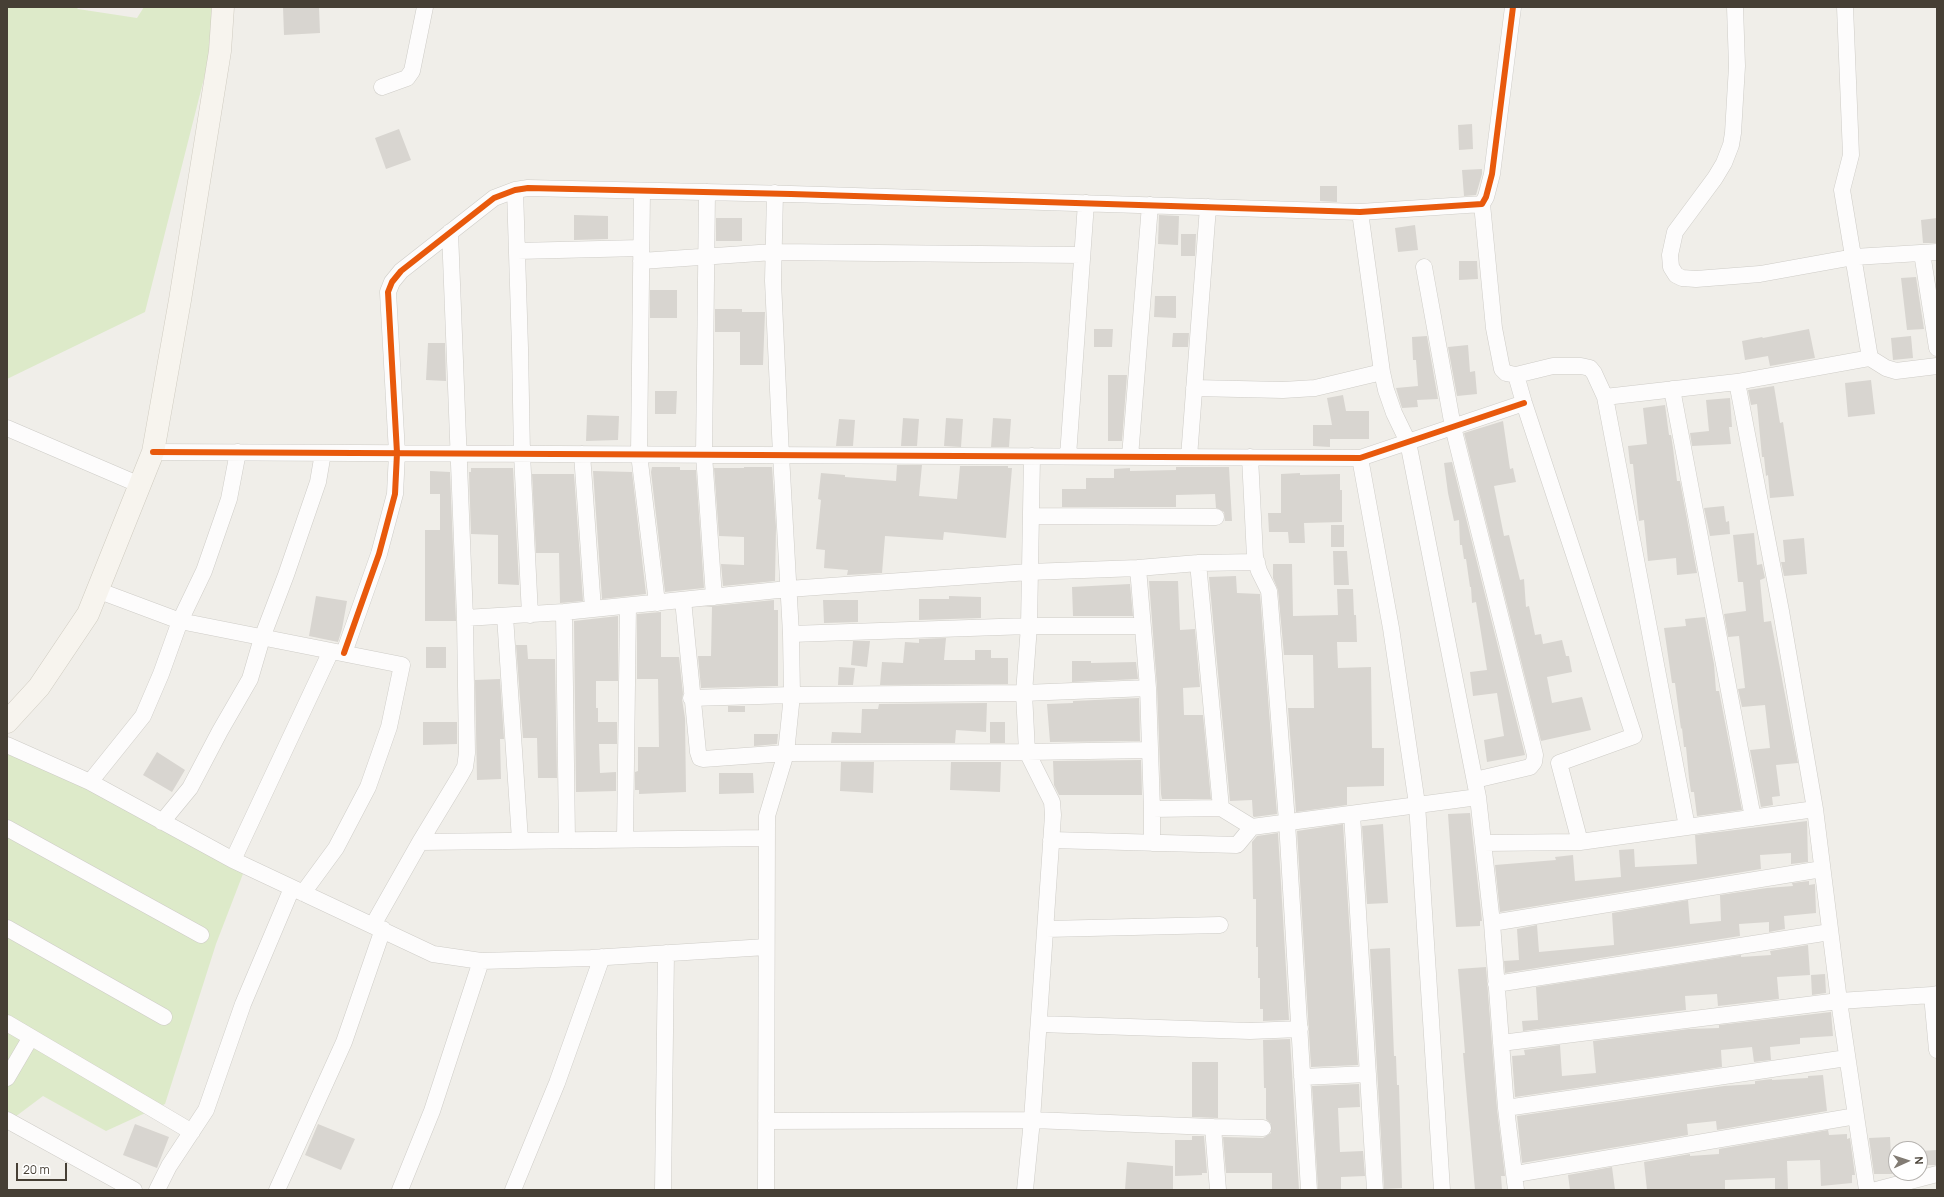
<!DOCTYPE html>
<html>
<head>
<meta charset="utf-8">
<style>
  body { margin:0 }
  #map { position:relative; width:1944px; height:1197px; overflow:hidden; background:#f0eee9; font-family:Manrope,sans-serif }
  canvas { display:block }
  .frame { position:absolute; inset:0; border:8px solid #463f35; pointer-events:none }
  .north { position:absolute; left:1888px; top:1141px; width:40px; height:40px; box-sizing:border-box; background:#fff; border:1px solid #b5b2ae; border-radius:50%; rotate:87deg; font-size:11px; font-weight:700; line-height:16px; text-align:center; color:#463f35 }
  .north::after { content:''; display:block; margin:auto; width:14px; height:18px; background:#827c74; clip-path:polygon(50% 0,100% 100%,50% 72%,0 100%) }
  .scale { position:absolute; left:16px; top:1163px; width:51px; height:18px; box-sizing:border-box; border:2px solid #463f35; border-top:0; padding-left:5px; font-size:12px; line-height:14px; white-space:nowrap; color:#463f35; -webkit-text-stroke:3px #fff; paint-order:stroke }
</style>
</head>
<body>
<div id="map">
<canvas width="1944" height="1197"></canvas>
<div class="frame"></div>
<div class="north">N</div>
<div class="scale">20 m</div>
</div>
<script>
const g = document.querySelector('canvas').getContext('2d');
g.lineJoin = 'round';
function fill(path, color) { g.fillStyle = color; g.fill(path, 'evenodd'); }
const shape = rows => new Path2D(rows.map(r => 'M' + r).join(''));
function strokePath(path, color, width, dash) { g.strokeStyle = color; g.lineWidth = width; g.lineCap = dash ? 'butt' : 'round'; g.setLineDash(dash || []); g.stroke(path); }
fill(shape([
  [7,7,76,7,78,9,137,18,144,7,222,7,145,312,7,379],
  [7,747,246,866,216,944,165,1104,106,1131,43,1096,7,1123]
]), '#ddeac9');
fill(shape([
  [283,7,319,7,320,33,284,35],
  [1472,124,1473,149,1459,150,1458,125],
  [399,129,411,160,386,169,375,138],
  [1482,169,1482,174,1476,195,1464,196,1462,170],
  [1320,186,1337,186,1337,202,1320,201],
  [574,215,608,216,608,239,574,240],
  [1159,215,1179,216,1178,245,1158,244],
  [716,218,742,218,742,241,716,241],
  [1937,218,1937,243,1923,243,1921,220],
  [1415,225,1418,250,1398,252,1395,228],
  [1181,234,1196,234,1195,256,1181,256],
  [1459,261,1477,261,1478,279,1459,280],
  [1916,277,1924,329,1907,330,1901,278],
  [650,290,677,290,677,318,650,318],
  [1155,296,1176,296,1176,318,1154,317],
  [715,309,742,309,742,312,765,312,763,365,740,365,740,332,715,332],
  [1094,329,1113,329,1112,347,1094,347],
  [1809,329,1815,358,1770,366,1768,356,1745,360,1742,341,1762,337,1763,338],
  [1173,333,1189,333,1188,347,1172,347],
  [1427,336,1438,399,1417,400,1418,407,1402,408,1396,388,1418,386,1416,360,1413,360,1412,337],
  [1911,336,1913,358,1893,360,1891,338],
  [428,343,445,343,446,381,426,380],
  [1468,345,1470,372,1475,371,1477,394,1457,396,1448,347],
  [1108,375,1127,375,1122,441,1108,441],
  [1871,380,1875,414,1848,417,1845,383],
  [1774,386,1780,423,1783,422,1794,496,1770,498,1768,475,1766,476,1764,457,1762,457,1757,404,1751,405,1748,390],
  [655,391,677,391,676,414,655,414],
  [1343,395,1346,411,1369,411,1369,439,1330,439,1330,447,1313,446,1313,425,1332,425,1327,398],
  [1730,398,1732,427,1729,427,1731,444,1692,446,1690,433,1709,431,1706,400],
  [1665,405,1669,435,1671,435,1673,448,1677,481,1680,481,1697,573,1677,575,1676,558,1648,561,1644,520,1639,521,1633,464,1630,464,1628,446,1647,444,1643,408],
  [587,415,619,416,618,440,586,441],
  [903,418,919,419,917,446,901,446],
  [946,418,963,419,961,447,944,446],
  [993,418,1011,419,1009,447,991,447],
  [839,419,855,420,853,446,836,446],
  [1503,421,1510,469,1513,468,1516,482,1494,486,1504,536,1509,535,1520,580,1524,579,1526,607,1529,606,1535,635,1541,634,1543,644,1562,640,1566,656,1569,656,1572,672,1547,677,1552,703,1582,697,1591,730,1541,741,1464,433],
  [1452,462,1525,755,1487,762,1484,740,1504,736,1497,693,1473,696,1470,672,1487,670,1476,602,1472,603,1471,587,1470,587,1466,559,1464,559,1462,545,1460,545,1459,520,1454,521,1448,493,1444,463],
  [897,465,922,465,919,496,957,499,960,466,1008,466,1008,468,1012,468,1006,538,944,532,943,540,885,536,882,573,847,575,848,570,824,568,825,550,816,549,821,500,818,499,821,473,845,475,845,477,896,481],
  [652,467,680,467,680,470,696,470,704,588,665,592,651,472],
  [744,467,772,467,776,527,775,581,723,586,721,564,744,565,744,537,719,536,714,468,744,468],
  [1176,467,1229,467,1232,521,1225,521,1224,512,1216,508,1215,494,1176,495,1176,507,1062,507,1062,489,1086,489,1086,478,1114,478,1114,469,1130,468,1130,471,1176,470],
  [471,468,513,468,519,585,498,584,498,535,471,534,469,472,471,472],
  [430,471,450,472,456,621,425,621,425,530,440,530,440,494,430,494],
  [593,471,632,472,646,594,602,599],
  [1300,473,1300,475,1340,474,1340,490,1342,490,1342,522,1304,523,1305,543,1289,543,1288,532,1269,532,1268,513,1281,513,1281,474],
  [532,474,574,474,583,601,560,603,559,553,536,553],
  [1724,506,1726,522,1729,521,1730,534,1710,536,1704,508],
  [1331,525,1344,525,1344,547,1331,547],
  [1754,533,1757,565,1762,564,1765,578,1760,580,1764,622,1771,621,1798,763,1776,765,1780,796,1772,797,1773,805,1761,807,1750,750,1770,748,1765,705,1742,707,1738,689,1745,688,1739,636,1728,637,1724,614,1746,611,1743,582,1738,582,1733,535],
  [1804,538,1807,574,1784,576,1781,562,1785,562,1783,540],
  [1333,551,1347,551,1349,585,1334,585],
  [1273,564,1292,564,1293,616,1338,615,1337,589,1353,589,1354,615,1356,615,1357,642,1337,642,1338,668,1371,667,1372,748,1384,748,1384,786,1347,787,1347,805,1296,812,1288,708,1314,708,1313,655,1284,655,1278,590,1273,578],
  [1236,576,1237,593,1260,594,1277,814,1254,817,1253,816,1252,800,1230,801,1209,577],
  [1149,581,1178,581,1180,630,1195,629,1200,687,1183,688,1184,715,1203,715,1211,799,1162,799,1161,794,1157,687],
  [1130,584,1133,616,1073,616,1072,587],
  [316,596,347,601,342,629,338,642,309,636],
  [949,596,981,597,981,618,919,620,919,599,949,599],
  [774,600,774,610,778,610,778,686,701,688,698,656,711,656,712,607,702,607],
  [823,600,858,600,858,622,824,623],
  [661,612,661,657,679,657,683,694,682,699,685,718,686,792,639,794,639,790,635,790,635,772,638,771,638,747,659,747,658,679,637,679,637,614],
  [618,616,618,681,596,681,596,708,598,708,598,722,617,722,617,744,599,744,600,773,616,772,616,791,576,792,574,621],
  [1705,617,1714,664,1716,691,1719,691,1742,810,1697,816,1694,792,1691,792,1689,778,1686,747,1684,747,1682,728,1681,729,1675,683,1672,683,1664,628,1686,626,1685,619],
  [946,638,944,660,975,660,975,650,991,650,991,658,1008,658,1008,684,880,685,882,662,903,663,905,642,919,643,919,639],
  [853,641,870,641,867,667,851,665],
  [516,645,527,645,528,659,555,659,557,778,538,778,537,738,523,738],
  [426,647,446,647,446,668,426,668],
  [1072,661,1091,661,1091,663,1136,662,1138,679,1072,682],
  [839,667,855,668,853,685,838,685],
  [500,679,504,739,500,739,501,779,477,780,475,680],
  [1139,698,1140,741,1050,742,1047,704,1073,703,1073,701],
  [987,703,986,732,956,730,955,743,831,743,832,732,861,733,862,709,878,709,879,704],
  [728,706,745,706,745,712,728,712],
  [423,722,457,722,457,744,423,745],
  [990,722,1005,722,1005,743,990,743],
  [754,734,778,734,777,744,754,746],
  [157,752,185,770,172,792,143,775],
  [1141,760,1142,795,1059,795,1054,785,1053,761],
  [841,762,874,762,873,793,840,791],
  [951,762,1001,762,1000,792,950,790],
  [719,773,753,773,754,793,719,794],
  [1470,813,1482,921,1480,921,1480,926,1456,927,1448,814],
  [1807,821,1808,862,1791,864,1791,853,1760,855,1761,869,1500,912,1495,865,1556,860,1555,857,1573,855,1575,881,1621,877,1619,850,1634,849,1635,867,1697,864,1695,835],
  [1343,824,1358,1065,1311,1067,1297,831],
  [1383,824,1388,903,1367,904,1362,826],
  [1278,833,1289,1020,1263,1021,1263,1009,1260,1009,1260,978,1258,978,1258,947,1256,947,1256,899,1253,899,1252,842,1257,836],
  [1809,881,1809,885,1815,884,1816,913,1784,916,1785,929,1769,932,1769,922,1739,924,1740,936,1505,973,1504,961,1519,960,1517,929,1537,925,1539,952,1614,945,1612,913,1688,900,1690,924,1721,921,1720,895,1767,888,1793,886,1792,883],
  [1808,945,1810,975,1777,977,1779,999,1718,1006,1717,994,1685,996,1686,1010,1523,1031,1522,1021,1538,1020,1536,987,1741,955,1741,957,1771,955,1770,951],
  [1390,948,1394,1056,1396,1056,1397,1085,1399,1085,1402,1188,1384,1189,1370,949],
  [1486,967,1497,1109,1505,1176,1501,1176,1502,1190,1475,1190,1463,1053,1465,1053,1458,969],
  [1825,974,1826,993,1812,995,1811,975],
  [1831,1012,1833,1036,1800,1038,1800,1044,1770,1047,1771,1060,1754,1062,1752,1047,1721,1050,1722,1067,1515,1097,1512,1056,1525,1055,1524,1050,1560,1045,1562,1076,1596,1073,1593,1041,1689,1029,1719,1028,1719,1025],
  [1290,1039,1299,1190,1272,1190,1272,1173,1226,1173,1223,1137,1263,1138,1271,1133,1271,1124,1266,1119,1266,1088,1264,1088,1263,1040],
  [1192,1062,1218,1062,1218,1118,1192,1117],
  [1823,1075,1827,1111,1717,1130,1716,1121,1687,1124,1688,1135,1522,1163,1517,1116,1724,1086,1755,1084,1755,1081,1772,1079,1772,1080,1808,1078,1808,1076],
  [1359,1084,1360,1107,1338,1108,1340,1152,1363,1151,1365,1176,1341,1177,1341,1190,1318,1190,1312,1086],
  [135,1124,169,1137,157,1168,123,1155],
  [318,1124,355,1139,341,1170,305,1155],
  [1828,1130,1829,1135,1847,1134,1847,1139,1850,1138,1855,1175,1852,1175,1852,1183,1821,1186,1820,1160,1787,1161,1788,1190,1775,1190,1775,1178,1725,1180,1725,1190,1647,1190,1644,1162,1690,1154,1690,1156,1719,1154,1719,1149],
  [1192,1136,1204,1136,1207,1173,1202,1173,1202,1175,1175,1176,1175,1140,1192,1140],
  [1890,1137,1892,1174,1874,1174,1869,1138],
  [1937,1150,1937,1165,1920,1165,1920,1151],
  [1127,1162,1173,1166,1173,1190,1125,1190],
  [1612,1167,1615,1190,1570,1190,1568,1175]
]), '#d8d5d0');
const street = shape([
  [1735,7,1737,66,1733,133,1731,145,1724,163,1715,178,1675,232,1670,255,1671,267,1676,275,1682,278,1696,279,1760,274,1854,257,1937,252],
  [1845,7,1851,155,1842,190,1870,358],
  [382,87,407,78,412,71,425,7],
  [515,190,520,348,522,454,530,615],
  [642,191,639,454,657,603],
  [707,192,704,455,714,597],
  [1482,204,1494,328,1502,369,1506,373,1516,375,1553,366,1581,366,1590,368,1594,373,1605,397,1687,827],
  [1360,212,1382,372,1386,390,1394,413,1408,442,1478,797,1492,923,1506,1108,1516,1190],
  [517,251,641,248],
  [1922,253,1937,348],
  [641,261,774,252,1082,255],
  [1424,267,1453,427,1535,755,1534,762,1530,767,1475,780],
  [1516,375,1524,403,1634,736,1559,763,1580,842],
  [1194,388,1283,390,1315,388,1382,372],
  [1672,389,1753,818],
  [1605,397,1737,382],
  [7,428,140,485],
  [153,452,1360,458,1524,403],
  [582,454,593,609],
  [1068,456,1086,203],
  [1130,457,1150,205],
  [1189,457,1208,207],
  [1250,457,1255,557,1259,571,1269,591,1270,602,1287,822,1309,1190],
  [1360,458,1391,628,1417,804,1442,1190],
  [1031,516,1216,517],
  [1198,563,1221,808],
  [1138,568,1148,688,1152,809],
  [97,590,180,621,402,665,389,727,368,787,336,848,303,893],
  [683,600,698,752,700,758,703,759,786,753,1027,752,1150,750],
  [564,612,567,840],
  [505,616,520,840],
  [465,618,564,612,788,589,1029,572,1138,568,1198,563,1257,562],
  [791,634,1029,626,1142,626],
  [344,653,379,554,395,494,397,453,388,292,392,282,401,271,494,198,515,190,528,188,791,194,1360,212,1482,204,1486,197,1492,174,1513,7],
  [691,698,792,695,1024,693,1148,688],
  [7,745,90,782,233,860,433,954,481,961,591,958,766,947],
  [90,782,143,716,161,674,180,621,204,571,229,499,238,452],
  [1352,814,1375,1190],
  [162,822,190,788,220,731,250,679,262,638,286,575,318,482,323,453],
  [7,828,201,935],
  [625,839,628,606],
  [1051,840,1237,845,1252,827],
  [420,842,767,838],
  [1152,843,1152,809,1221,808,1252,827,1478,797],
  [1483,843,1580,842,1815,809],
  [233,860,331,651],
  [1492,923,1822,869],
  [373,925,420,842,460,776,465,767,467,753,465,618,450,232],
  [7,928,164,1017],
  [1046,929,1220,925],
  [1496,984,1830,932],
  [1937,994,1932,995,1937,1050],
  [7,1023,192,1132],
  [1039,1024,1250,1031,1300,1029],
  [1501,1043,1839,1001,1932,995],
  [1302,1077,1368,1074],
  [7,1078,31,1037],
  [1506,1108,1847,1058],
  [7,1120,134,1190],
  [766,1121,1032,1120,1213,1127,1218,1190],
  [1213,1127,1263,1128],
  [1516,1174,1856,1116],
  [157,1190,169,1166,206,1110,243,1004,292,888],
  [277,1190,344,1042,383,929],
  [400,1190,432,1111,481,961],
  [513,1190,557,1083,602,957],
  [663,1190,666,953],
  [766,1190,767,816,786,753,792,695,791,634,781,455,773,281,775,193],
  [1025,1190,1032,1120,1053,815,1052,802,1027,752,1024,693,1029,626,1032,456],
  [1867,1190,1839,1001,1815,809,1781,611,1737,382,1870,358,1886,368,1896,371,1937,366],
  [1876,1190,1937,1174]
]);
const secondary = shape([
  [7,722,39,687,88,614,153,452,180,300,220,51,223,7]
]);
strokePath(street, '#ceccc7', 17);
strokePath(secondary, '#cfcbc0', 23);
strokePath(street, '#fdfcfc', 16);
strokePath(secondary, '#f7f4ee', 22);
strokePath(shape([
  [153,452,1360,458,1524,403],
  [344,653,379,554,395,494,397,453,388,292,392,282,401,271,494,198,515,190,528,188,791,194,1360,212,1482,204,1486,197,1492,174,1513,7]
]), '#e8590c', 6);
</script>
</body>
</html>
